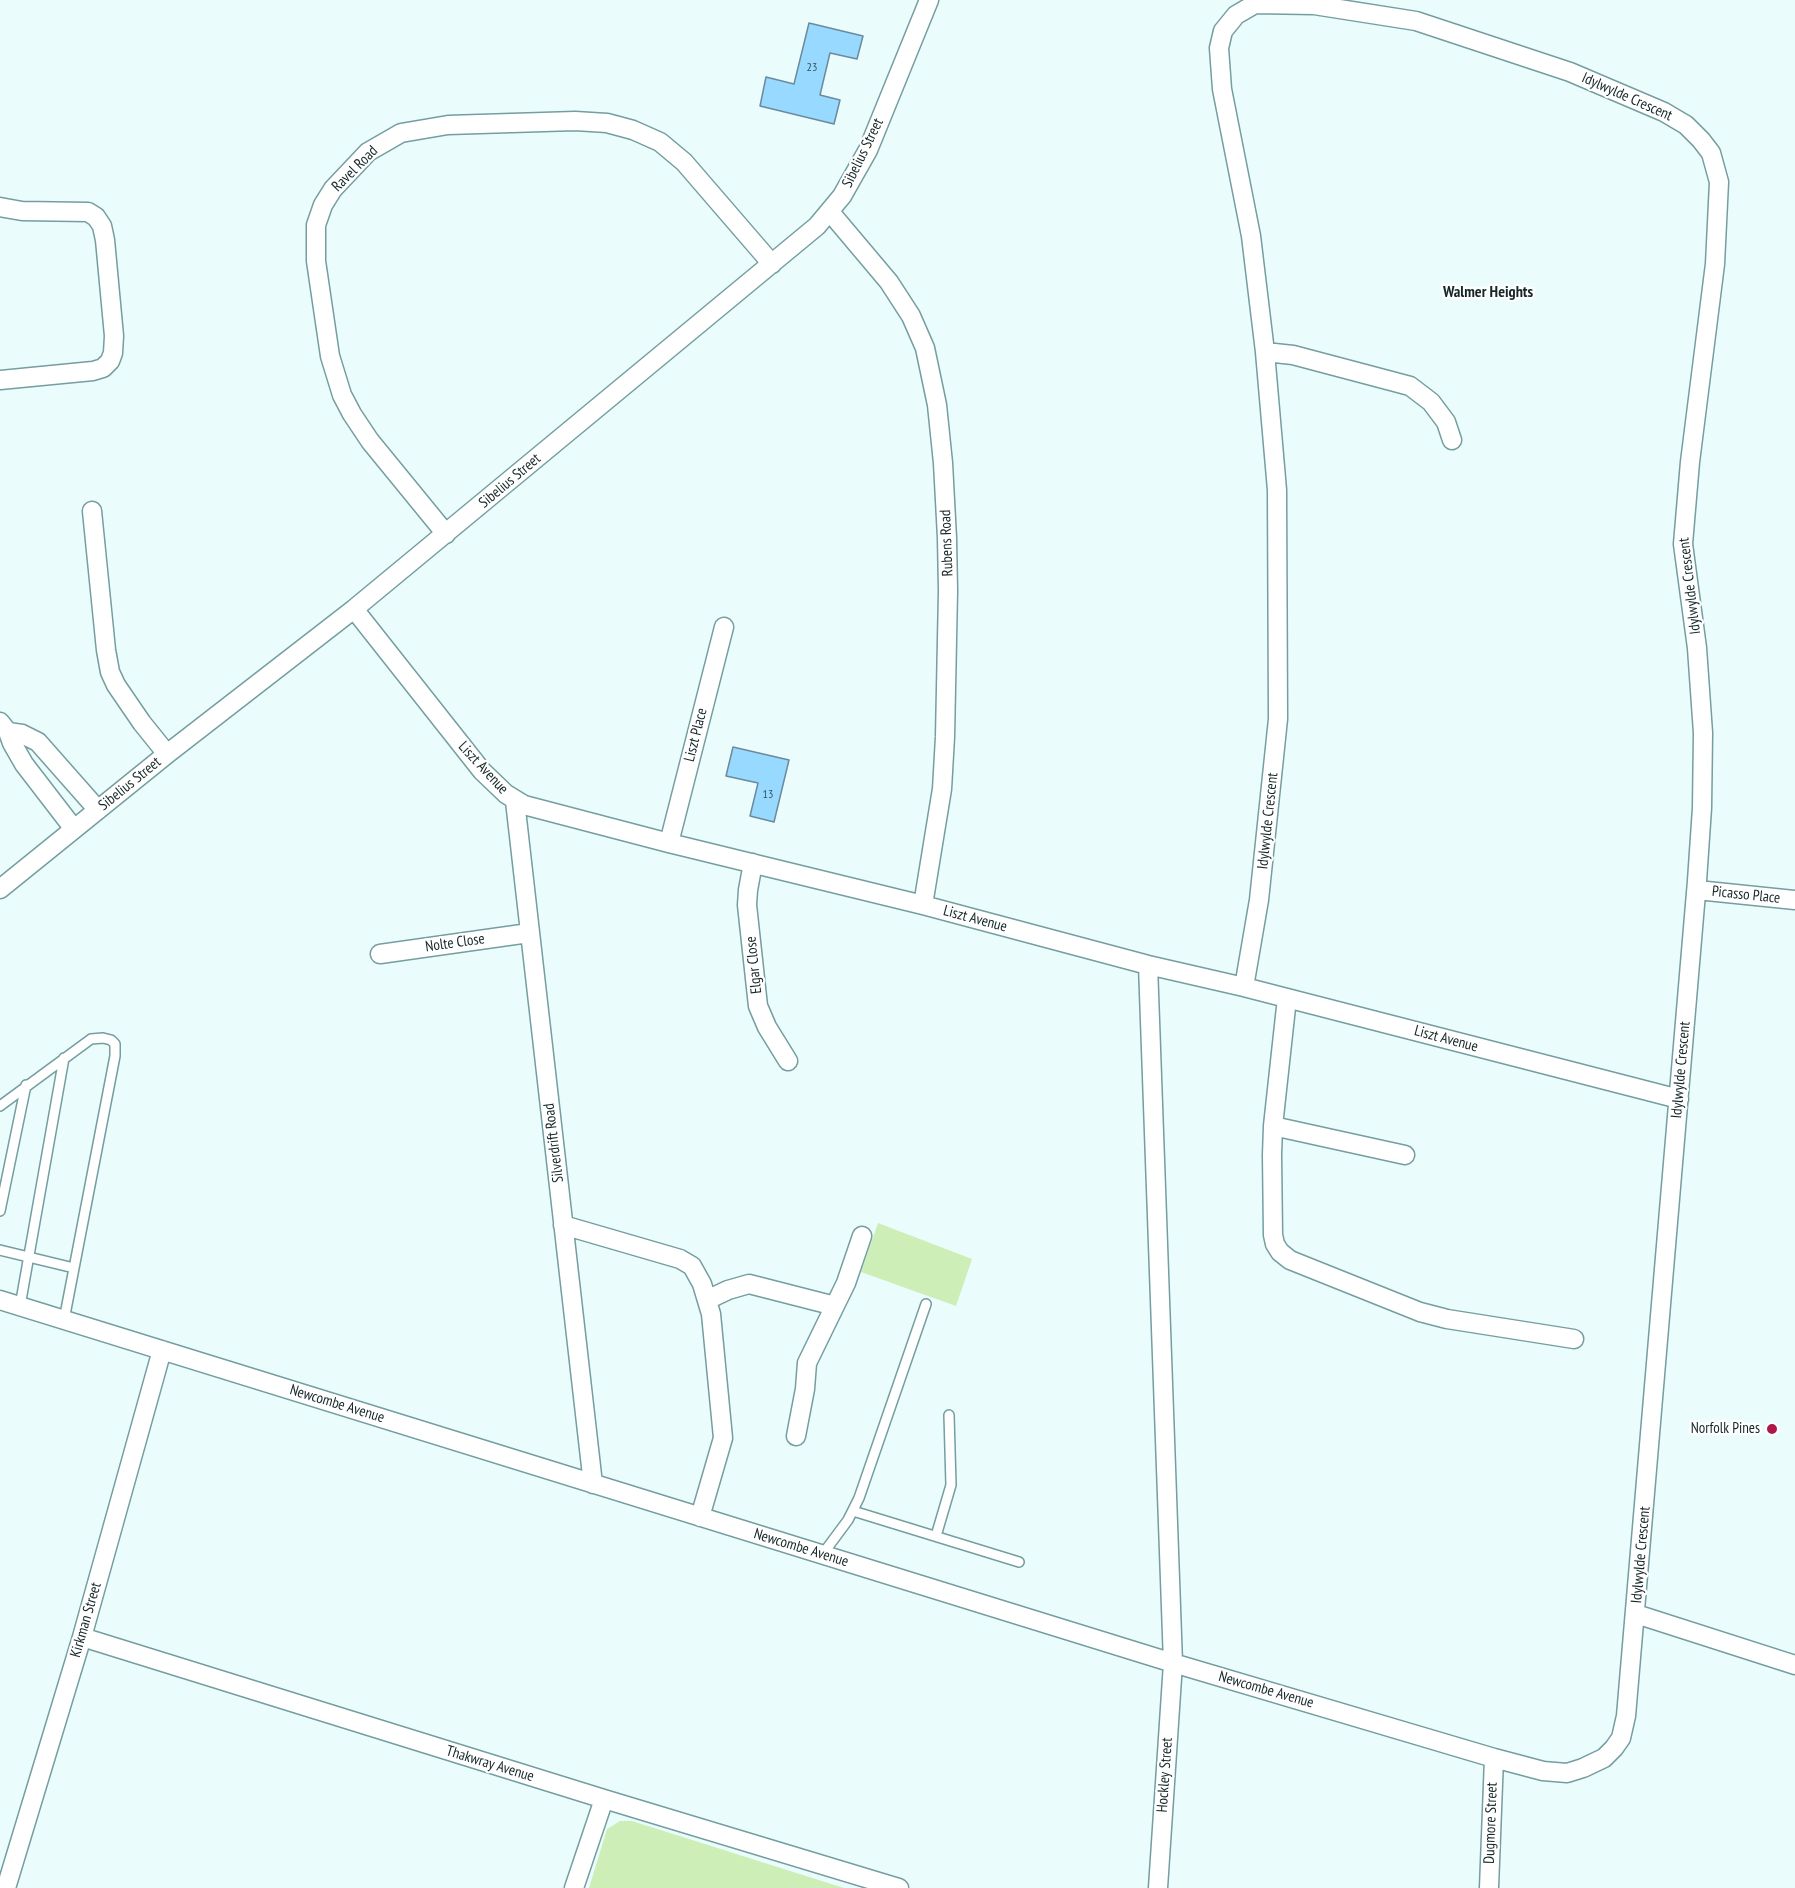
<!DOCTYPE html>
<html>
<head>
<meta charset="utf-8">
<style>
  body { margin:0 }
  canvas { display:block; background:#ebfcfd }
</style>
</head>
<body>
<canvas width="1795" height="1888"></canvas>
<script>
const g = document.querySelector('canvas').getContext('2d');
g.lineJoin = 'round';
function fill(path, color) { g.fillStyle = color; g.fill(path, 'evenodd'); }
const shape = rows => new Path2D(rows.map(r => 'M' + r).join(''));
function strokePath(path, color, width, dash) { g.strokeStyle = color; g.lineWidth = width; g.lineCap = dash ? 'butt' : 'round'; g.setLineDash(dash || []); g.stroke(path); }
function label(font, color, halo, rows, align = 'center') {
  g.font = font + ' "PT Sans Narrow",sans-serif'; g.lineWidth = 4.5; g.setLineDash([]); g.textBaseline = 'middle'; g.strokeStyle = halo; g.fillStyle = color; for (const [text, x, y, turn = 0] of rows) {
    g.save(); g.translate(x, y); g.rotate((+turn || 0) * Math.PI / 180); g.textAlign = isNaN(turn) ? turn : align; if (halo) g.strokeText(text, 0, 0); g.fillText(text, 0, 0); g.restore();
  }
}
fill(shape([
  [878,1223,972,1259,956,1306,861,1272],
  [620,1821,632,1821,844,1888,589,1888,607,1829]
]), '#cdeeb6');
const building = shape([
  [809,23,863,36,857,59,830,53,820,95,840,100,834,124,760,106,766,77,794,84,809,23],
  [733,747,789,760,774,822,750,816,758,783,726,776,733,747]
]);
fill(building, '#97d9ff');
strokePath(building, '#6b8a9d', 1.5);
const service = shape([
  [0,1106,91,1039,103,1038,111,1040,115,1044,115,1056,64,1320],
  [0,1211,26,1085],
  [0,1250,74,1268],
  [20,1306,64,1058],
  [853,1511,1019,1562],
  [936,1536,951,1485,949,1415],
  [822,1555,848,1520,859,1498,926,1304]
]);
const minor = shape([
  [0,207,22,211,88,212,96,217,102,226,105,240,114,336,113,353,110,361,103,368,93,371,0,380],
  [830,212,889,282,911,316,925,348,937,405,943,463,947,538,948,591,945,737,942,789,923,905],
  [1265,352,1293,355,1410,386,1431,402,1446,422,1452,440],
  [92,511,106,650,110,672,116,685,142,723,167,754],
  [446,534,370,441,352,414,342,395,330,356,316,261,316,225,323,205,333,189,368,152,401,133,448,125,575,121,607,123,633,130,660,142,684,162,772,264],
  [354,609,482,771,506,794,524,805,669,843,923,905,1148,965,1244,987,1679,1099],
  [0,722,8,732,12,743,24,764,74,829],
  [8,732,22,734,38,742,98,810],
  [515,801,593,1484],
  [669,843,724,627],
  [753,863,748,890,747,905,758,1006,767,1027,788,1061],
  [0,889,167,754,354,609,817,226,842,196,868,150,929,0],
  [1697,890,1795,900],
  [380,954,529,933],
  [1148,965,1173,1663,1158,1888],
  [1287,998,1273,1126,1272,1155,1273,1235,1275,1244,1280,1252,1290,1260,1420,1312,1447,1319,1574,1339],
  [1273,1126,1405,1155],
  [563,1225,680,1259,692,1266,702,1284,711,1314,723,1438,700,1517],
  [0,1300,1173,1663,1494,1758,1543,1771,1567,1773,1583,1768,1604,1758,1614,1748,1621,1738,1626,1716,1697,881,1702,808,1703,733,1697,648,1683,544,1690,462,1715,264,1719,182,1711,153,1701,140,1686,125,1664,112,1570,72,1416,21,1314,5,1255,4,1236,15,1223,31,1219,48,1222,89,1251,236,1265,352,1277,490,1278,719,1259,900,1244,987],
  [707,1300,728,1290,749,1284,835,1306],
  [796,1436,805,1389,807,1363,846,1283,862,1236],
  [1636,1614,1795,1665],
  [82,1637,604,1799,899,1888],
  [6,1888,82,1637,162,1350],
  [574,1888,604,1799],
  [1489,1888,1494,1758]
]);
strokePath(service, '#749ea0', 12);
strokePath(minor, '#749ea0', 21);
strokePath(service, '#fff', 9);
strokePath(minor, '#fff', 18);
for (const [x, y, r, color] of [
  [1772,1429,6,"#ac1847"]
]) { const dot = new Path2D(); dot.arc(x, y, r, 0, 2 * Math.PI); g.fillStyle = color; g.fill(dot); strokePath(dot, '#fff', 2); }
label('12px', '#36545e', null, [
  ["23",812,68],
  ["13",768,795]
]);
label('15px', '#162728', '#fff', [
  ["Idylwylde Crescent",1627,97,24],
  ["Sibelius Street",863,153,-64],
  ["Ravel Road",355,169,-45],
  ["Sibelius Street",510,481,-40],
  ["Rubens Road",947,543,-92],
  ["Idylwylde Crescent",1690,586,-97],
  ["Liszt Place",696,735,-76],
  ["Liszt Avenue",483,768,47],
  ["Sibelius Street",130,784,-39],
  ["Idylwylde Crescent",1268,821,-84],
  ["Picasso Place",1746,895,6],
  ["Liszt Avenue",975,919,15],
  ["Nolte Close",455,943,-8],
  ["Elgar Close",754,965,-96],
  ["Liszt Avenue",1446,1039,15],
  ["Idylwylde Crescent",1681,1070,-85],
  ["Silverdrift Road",554,1143,-97],
  ["Newcombe Avenue",337,1404,17],
  ["Newcombe Avenue",801,1548,17],
  ["Idylwylde Crescent",1641,1555,-85],
  ["Kirkman Street",86,1620,-74],
  ["Newcombe Avenue",1266,1690,16],
  ["Thakwray Avenue",490,1764,17],
  ["Hockley Street",1165,1775,-86],
  ["Dugmore Street",1491,1823,-88]
]);
label('15px', '#162728', '#fff', [
  ["Norfolk Pines",1760,1429]
], 'right');
label('bold 16px', '#162728', '#fff', [
  ["Walmer Heights",1488,292]
]);
</script>
</body>
</html>
